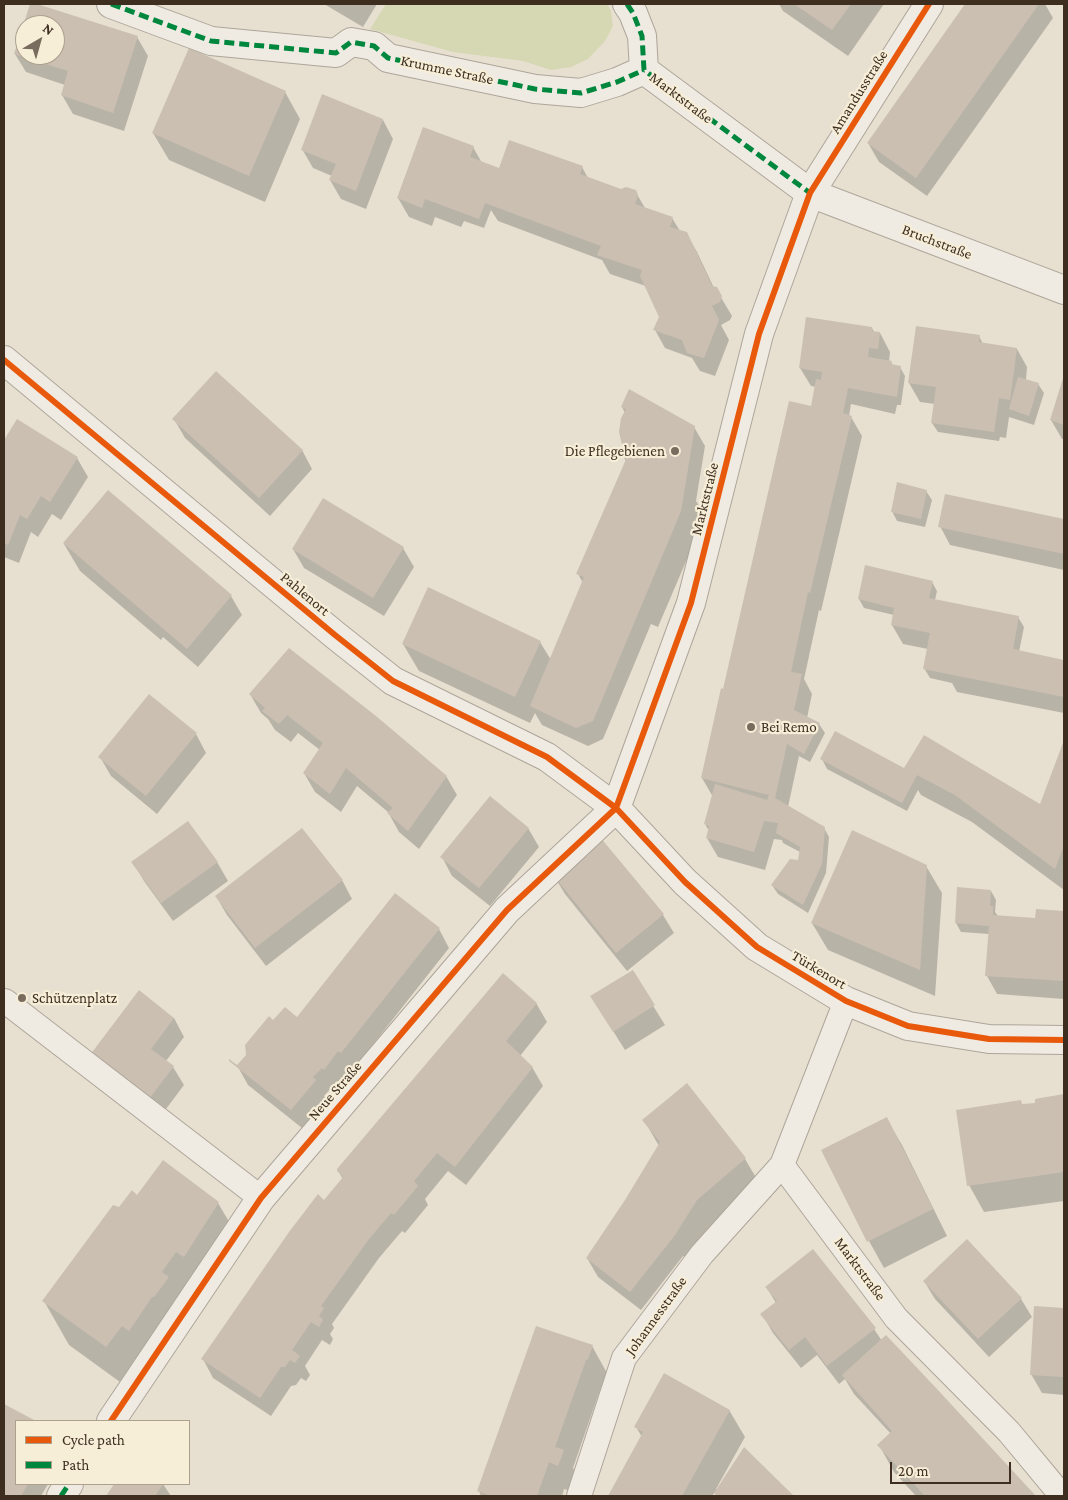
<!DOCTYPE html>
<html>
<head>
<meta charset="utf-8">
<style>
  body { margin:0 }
  #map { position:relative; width:1068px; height:1500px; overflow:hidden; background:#e7e0d1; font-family:"Crimson Pro",serif }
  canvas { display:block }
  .frame { position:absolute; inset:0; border:5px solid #3d2e20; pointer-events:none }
  .legend { position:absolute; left:15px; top:1420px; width:175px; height:65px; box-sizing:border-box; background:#f7eed8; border:1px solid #ada18e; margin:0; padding:6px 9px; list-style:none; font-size:15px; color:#3d2e20 }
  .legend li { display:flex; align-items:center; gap:10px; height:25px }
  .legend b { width:25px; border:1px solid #ada18e }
  .north { position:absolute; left:15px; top:15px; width:50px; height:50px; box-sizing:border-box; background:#f7eed8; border:1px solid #ada18e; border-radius:50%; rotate:38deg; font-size:14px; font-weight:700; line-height:20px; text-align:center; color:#3d2e20 }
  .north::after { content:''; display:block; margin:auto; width:18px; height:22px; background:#786c5e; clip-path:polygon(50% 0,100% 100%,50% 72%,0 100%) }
  .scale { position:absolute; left:890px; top:1462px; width:121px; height:22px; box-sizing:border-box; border:2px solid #3d2e20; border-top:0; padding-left:6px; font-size:15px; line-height:18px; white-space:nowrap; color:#3d2e20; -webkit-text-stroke:4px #f7eed8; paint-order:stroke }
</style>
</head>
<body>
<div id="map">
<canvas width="1068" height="1500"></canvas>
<div class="frame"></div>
<ul class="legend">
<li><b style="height:6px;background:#e8590c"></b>Cycle path</li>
<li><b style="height:6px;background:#00873e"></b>Path</li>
</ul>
<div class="north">N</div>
<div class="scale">20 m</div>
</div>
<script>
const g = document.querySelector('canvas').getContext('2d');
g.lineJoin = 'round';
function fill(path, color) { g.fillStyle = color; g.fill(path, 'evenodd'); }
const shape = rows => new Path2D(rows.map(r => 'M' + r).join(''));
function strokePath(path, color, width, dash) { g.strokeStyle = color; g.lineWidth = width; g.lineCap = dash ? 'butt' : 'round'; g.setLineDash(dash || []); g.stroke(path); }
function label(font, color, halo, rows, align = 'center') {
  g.font = font + ' "Crimson Pro",serif'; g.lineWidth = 4.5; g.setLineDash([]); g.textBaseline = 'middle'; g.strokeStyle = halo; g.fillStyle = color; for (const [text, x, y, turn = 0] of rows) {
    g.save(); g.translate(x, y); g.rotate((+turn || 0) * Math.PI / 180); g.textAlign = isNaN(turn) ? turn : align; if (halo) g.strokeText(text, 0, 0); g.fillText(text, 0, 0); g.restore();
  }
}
fill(shape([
  [386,4,607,4,611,11,613,26,605,41,588,59,571,67,551,70,523,61,453,52,370,29]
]), '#d6d7b3');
fill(shape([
  [32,4,137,37,148,56,124,131,73,114,62,95,65,85,26,72,15,54],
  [25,25,55,25,55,55,25,55],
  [324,4,377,4,363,27],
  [779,4,884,4,848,56,783,11],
  [967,4,1045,4,1053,18,927,196,879,162,868,143],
  [285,92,300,119,265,202,169,160,153,133],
  [383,120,393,139,366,209,341,199,330,180,332,176,313,168,302,149],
  [473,147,482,163,499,170,582,167,588,178,622,190,635,191,645,208,672,218,680,231,686,233,697,252,714,288,716,289,732,316,730,320,721,325,729,340,715,376,700,371,692,358,665,348,655,330,660,317,646,286,610,274,602,260,498,221,491,210,484,228,464,221,461,227,435,217,432,226,409,217,398,198],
  [872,328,874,332,880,333,890,352,889,362,891,362,893,366,900,367,905,376,901,405,897,405,895,414,851,404,849,416,851,417,862,436,821,611,819,610,804,679,812,694,807,718,819,724,825,733,810,762,799,756,788,807,824,828,829,837,826,873,808,913,778,894,772,885,799,861,800,852,783,843,782,840,774,839,765,870,718,857,707,838,709,831,705,824,713,797,702,778,724,690,812,407,816,387,811,386,800,368],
  [979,336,983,344,1017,349,1027,367,1026,380,1038,384,1044,393,1034,425,1009,417,1006,438,1000,437,999,441,938,432,932,423,935,404,920,402,909,383],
  [1064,378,1064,439,1062,439,1051,420],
  [622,407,694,427,705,446,696,501,701,509,696,538,658,627,651,624,603,739,588,746,542,725,535,713,530,723,419,671,403,644,540,642,551,660,583,583,578,574,626,461,622,454,624,450,625,413],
  [174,419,302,450,312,469,270,516,185,438],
  [17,421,77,458,88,477,61,520,52,514,38,537,31,532,19,563,4,557,4,442],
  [926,491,932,500,925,527,897,521,892,511],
  [108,492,231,596,242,615,198,667,163,637,161,640,80,571,64,544],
  [946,496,1064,521,1064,570,950,545,940,526],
  [403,548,414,567,384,616,304,568,293,549],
  [932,582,937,591,935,600,1018,617,1024,627,1019,652,1064,661,1064,713,957,692,952,683,930,678,924,668,928,649,903,644,892,625,894,615,864,608,859,599],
  [250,694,446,776,457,795,419,849,399,832,388,812,357,786,341,812,315,792,304,773,320,750,298,733,291,742,275,730,268,719,261,713],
  [196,734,206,753,157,814,111,776,100,757],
  [1064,742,1064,890,972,822,921,795,918,790,907,811,827,769,822,759,905,770,1041,806],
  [528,828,539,847,490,906,452,876,442,857],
  [133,862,217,862,228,881,173,921,144,881],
  [926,866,942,893,935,996,828,950,812,923],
  [554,876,663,915,674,933,627,971,565,894],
  [342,880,352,899,266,966,227,915,216,896],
  [991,891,996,900,995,912,998,916,1036,919,1037,910,1064,912,1064,999,997,994,987,976,989,934,961,932,956,923],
  [439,929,449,948,352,1071,349,1069,335,1088,333,1086,324,1096,326,1099,302,1128,248,1085,238,1067,273,1022,297,1019],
  [632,972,665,1025,625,1050,603,1015],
  [536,1003,547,1022,520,1056,532,1067,543,1086,466,1185,448,1171,425,1199,428,1205,405,1233,402,1231,379,1258,332,1324,334,1328,330,1334,333,1339,330,1345,322,1340,305,1366,310,1375,306,1381,301,1378,296,1385,291,1386,271,1416,213,1378,203,1359,343,1179,338,1171],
  [174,1018,184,1037,166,1061,173,1067,184,1085,160,1117,91,1055],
  [687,1085,745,1159,761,1186,691,1261,683,1256,641,1310,598,1277,587,1258,626,1201,659,1146,644,1120],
  [1064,1096,1064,1201,984,1212,969,1185,1023,1106,1037,1104,1036,1100],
  [886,1118,902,1145,947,1236,884,1268,869,1241],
  [163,1162,218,1203,244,1247,209,1300,201,1296,131,1390,69,1345,44,1301,120,1208,138,1197],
  [924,1281,1021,1299,1032,1317,989,1357,935,1299],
  [767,1288,874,1329,882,1341,937,1391,1034,1496,916,1496,894,1472,879,1445,891,1434,854,1394,845,1379,839,1384,817,1355,801,1368,773,1333,762,1314,776,1303],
  [1035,1307,1064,1309,1064,1395,1042,1393,1031,1374],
  [592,1346,607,1373,603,1386,601,1387,573,1468,579,1478,574,1492,564,1489,562,1496,481,1496,479,1491],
  [4,1406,34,1421,16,1421,16,1484,48,1484,41,1496,4,1496],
  [729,1410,745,1437,716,1489,718,1490,745,1449,792,1496,717,1496,715,1492,712,1496,610,1496,642,1437,636,1427],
  [116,1484,163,1484,171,1496,107,1496]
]), '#0003');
fill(shape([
  [30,4,37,4,138,36,113,113,61,95,68,71,14,54],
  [25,25,55,25,55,55,25,55],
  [794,4,851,4,832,30],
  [965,4,1039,4,916,178,867,143],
  [189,48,286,91,249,176,152,133],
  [322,94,383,119,356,191,329,180,336,164,301,150],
  [423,127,474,146,470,157,499,168,509,140,583,166,580,174,621,189,626,187,636,190,638,195,635,204,673,217,670,227,687,232,712,286,717,287,722,296,720,302,712,306,719,320,704,358,687,353,682,340,653,330,659,317,640,276,642,270,597,255,601,246,485,203,479,219,425,199,422,208,397,198],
  [806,317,872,327,872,331,880,332,878,349,869,348,868,357,892,361,891,364,901,366,897,397,848,388,843,413,852,416,810,593,808,592,791,672,802,674,794,710,820,723,804,754,787,744,775,798,825,827,822,864,803,905,771,885,790,859,798,860,800,847,776,833,778,823,764,821,754,852,706,838,709,826,704,824,715,784,767,800,769,795,701,778,721,688,723,689,789,401,811,406,816,379,821,380,822,372,799,368],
  [916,326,980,335,979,342,1017,348,1010,400,999,398,994,432,931,423,936,387,908,383],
  [216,371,303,450,259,498,172,419],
  [1064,375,1064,425,1050,420],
  [1018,377,1039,383,1029,416,1009,409],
  [629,389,695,426,681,511,593,721,576,728,530,706,584,577,576,574,627,457,620,454,623,449,619,432,621,418,626,409,621,407],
  [17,419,78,457,50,502,41,496,27,519,20,515,8,545,4,543,4,440],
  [897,482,927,490,921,519,891,512],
  [108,490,232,595,187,649,63,543],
  [945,494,1064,519,1064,554,938,527],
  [323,498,404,547,373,598,292,549],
  [865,565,933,581,929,598,1019,616,1013,649,1064,660,1064,697,923,669,930,633,891,625,894,608,858,599],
  [428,587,541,641,515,697,402,644],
  [289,648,376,716,447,776,408,831,387,813,393,808,346,768,330,794,303,773,323,743,287,715,279,724,262,711,265,708,249,694],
  [149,694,197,733,146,796,98,757],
  [835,731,904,768,924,735,1040,804,1064,740,1064,845,1055,869,955,795,917,775,902,803,820,759],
  [490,796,529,828,479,888,440,857],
  [188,821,218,862,161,903,131,862],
  [302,828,343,880,255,948,215,896],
  [852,830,927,865,920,970,811,923],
  [600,837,664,914,616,953,553,875],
  [957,887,991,890,990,906,993,906,993,915,1035,918,1036,909,1064,911,1064,981,985,976,989,926,955,923],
  [395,893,440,928,341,1053,338,1051,324,1070,322,1068,313,1077,316,1080,291,1110,229,1061,229,1059,237,1065,246,1055,245,1045,269,1016,273,1020,285,1007,297,1017],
  [633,970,655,1005,613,1032,590,996],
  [503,973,537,1003,506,1041,533,1067,455,1167,437,1153,414,1181,418,1186,394,1215,391,1213,369,1239,321,1306,324,1308,319,1316,323,1320,319,1327,311,1322,292,1350,300,1356,295,1363,290,1360,285,1367,281,1367,260,1398,201,1359,289,1232,318,1194,324,1200,343,1177,337,1171,337,1169],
  [139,990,174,1018,151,1049,174,1066,149,1099,90,1055],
  [687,1083,746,1158,697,1200,675,1235,630,1292,586,1258,625,1200,660,1142,642,1120],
  [1064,1094,1064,1172,967,1186,956,1110,1021,1100,1022,1104,1035,1103,1035,1099],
  [887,1117,933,1209,867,1242,821,1150],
  [163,1160,219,1202,184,1257,176,1252,162,1272,169,1277,154,1297,152,1297,129,1331,122,1326,106,1347,42,1301,113,1205,119,1207,132,1190,137,1195],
  [967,1239,1022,1298,978,1339,923,1281],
  [813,1249,876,1328,827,1366,805,1337,789,1350,760,1314,777,1301,765,1287],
  [1034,1306,1064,1308,1064,1377,1030,1375],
  [536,1326,593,1345,588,1359,586,1360,555,1447,564,1450,558,1466,549,1462,537,1496,491,1496,477,1491],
  [886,1335,937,1389,1036,1496,925,1496,877,1445,892,1431,842,1375],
  [664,1373,730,1410,682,1496,608,1496,643,1432,634,1427],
  [4,1404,36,1421,16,1421,16,1484,28,1484,21,1496,4,1496],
  [744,1447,794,1496,717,1496,714,1493],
  [114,1484,163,1484,155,1496,106,1496]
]), '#cbbfb2');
const service = shape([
  [5,1001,261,1198],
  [846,1001,782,1165,896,1318,1009,1432,1062,1496],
  [579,1496,624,1358,702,1254,782,1165]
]);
const minor = shape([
  [111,4,211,41,336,53,351,42,374,46,388,58,535,89,581,93,617,82,644,70],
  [627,4,633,13,642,36,644,70,810,193,1064,290],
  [4,360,335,635,393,681,547,757,616,808,685,882,757,947,846,1001,908,1026,989,1039,1064,1040],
  [111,1421,261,1198,507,910,616,808,691,603,759,334,810,193,929,4],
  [61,1496,69,1484]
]);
strokePath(service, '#ada599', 26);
strokePath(minor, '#ada599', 30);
strokePath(service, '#efebe3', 24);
strokePath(minor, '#efebe3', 28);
strokePath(shape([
  [111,4,211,41,336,53,351,42,374,46,388,58,535,89,581,93,617,82,644,70],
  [627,4,633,13,642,36,644,70,810,193],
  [61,1496,69,1484]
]), '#00873e', 5, [10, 5]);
strokePath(shape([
  [4,360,335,635,393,681,547,757,616,808,685,882,757,947,846,1001,908,1026,989,1039,1064,1040],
  [111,1421,261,1198,507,910,616,808,691,603,759,334,810,193,929,4]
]), '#e8590c', 6);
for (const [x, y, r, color] of [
  [675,451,5,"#786c5e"],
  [751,727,5,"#786c5e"],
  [22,998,5,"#786c5e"]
]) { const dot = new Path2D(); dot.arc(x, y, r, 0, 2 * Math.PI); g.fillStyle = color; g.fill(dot); strokePath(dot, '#f7eed8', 2); }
label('15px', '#3d2e20', '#f7eed8', [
  ["Krumme Straße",447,70,12],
  ["Amandusstraße",859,92,-58],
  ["Marktstraße",681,98,37],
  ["Bruchstraße",937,242,21],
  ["Marktstraße",705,499,-76],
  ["Pahlenort",305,594,40],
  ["Türkenort",819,970,31],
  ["Neue Straße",335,1091,-49],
  ["Marktstraße",860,1269,53],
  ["Johannesstraße",656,1316,-54]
]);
label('15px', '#3d2e20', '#f7eed8', [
  ["Die Pflegebienen",665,451,"right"],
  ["Bei Remo",761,727],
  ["Schützenplatz",32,998]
], 'left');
</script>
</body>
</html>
